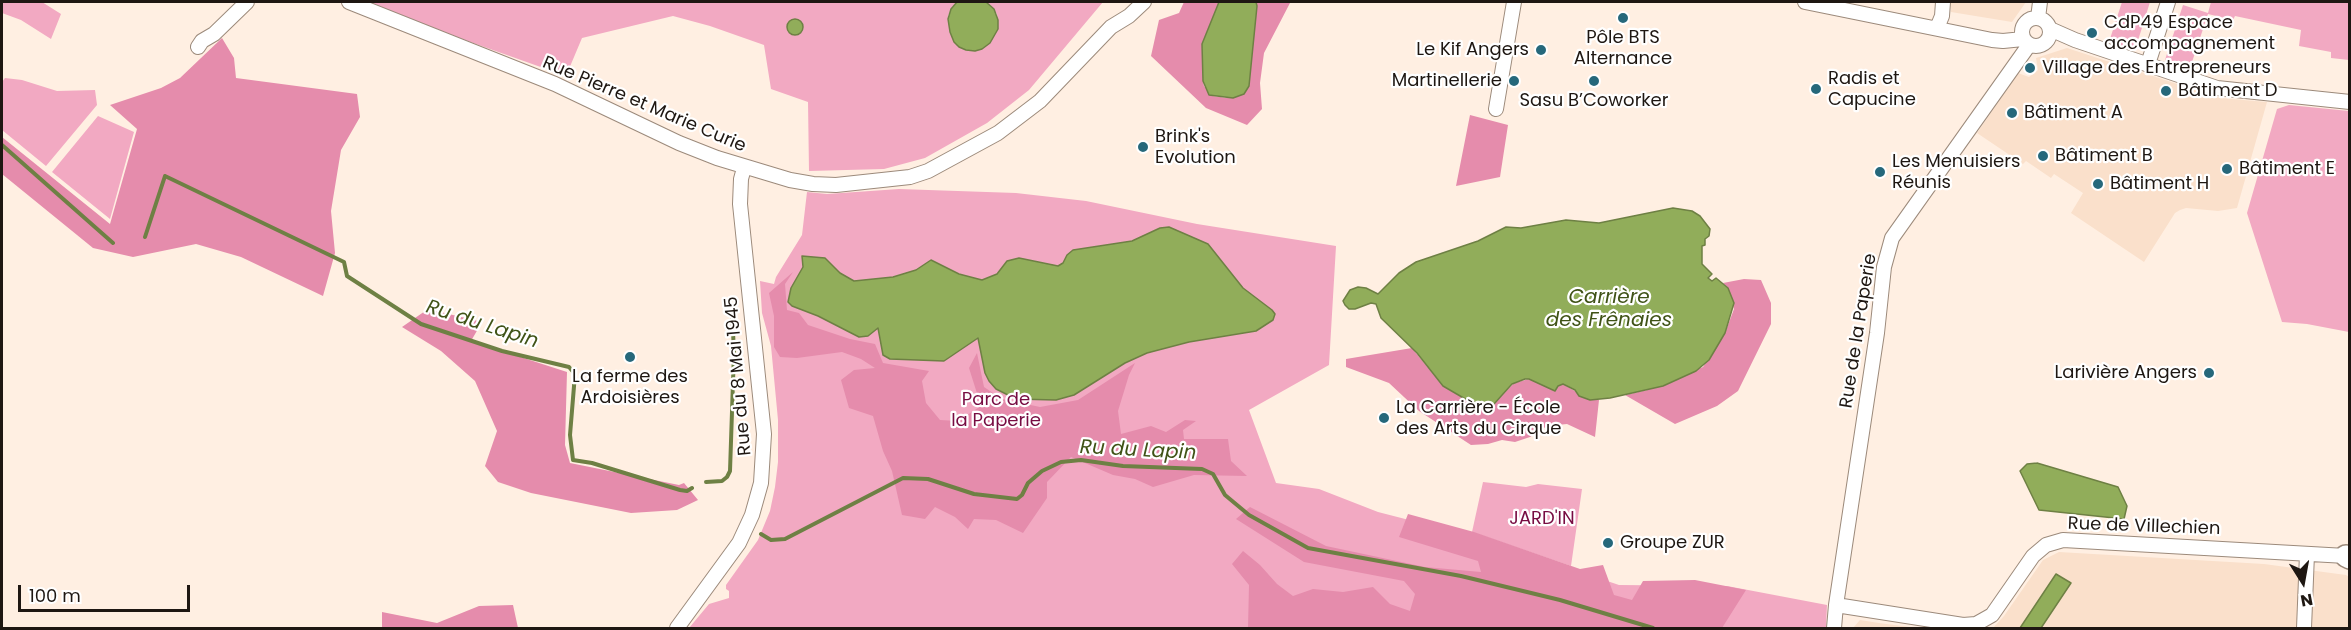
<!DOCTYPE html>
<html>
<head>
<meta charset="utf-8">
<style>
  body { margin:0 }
  #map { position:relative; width:2351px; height:630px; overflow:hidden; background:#ffefe2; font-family:Poppins,sans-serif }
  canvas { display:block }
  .frame { position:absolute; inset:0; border:3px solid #1e1712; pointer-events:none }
  .north { position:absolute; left:2273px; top:552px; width:60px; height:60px; -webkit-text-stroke:4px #fff; paint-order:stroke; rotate:169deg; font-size:16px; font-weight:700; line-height:24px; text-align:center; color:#1e1712 }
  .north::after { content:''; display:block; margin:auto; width:21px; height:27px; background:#1e1712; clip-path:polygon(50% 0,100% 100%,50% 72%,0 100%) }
  .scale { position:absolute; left:18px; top:585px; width:172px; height:27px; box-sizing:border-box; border:3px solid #1e1712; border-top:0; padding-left:8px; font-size:18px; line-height:21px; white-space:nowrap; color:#1e1712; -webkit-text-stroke:4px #fff; paint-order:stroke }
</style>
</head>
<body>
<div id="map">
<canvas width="2351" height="630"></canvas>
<div class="frame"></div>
<div class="north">N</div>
<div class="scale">100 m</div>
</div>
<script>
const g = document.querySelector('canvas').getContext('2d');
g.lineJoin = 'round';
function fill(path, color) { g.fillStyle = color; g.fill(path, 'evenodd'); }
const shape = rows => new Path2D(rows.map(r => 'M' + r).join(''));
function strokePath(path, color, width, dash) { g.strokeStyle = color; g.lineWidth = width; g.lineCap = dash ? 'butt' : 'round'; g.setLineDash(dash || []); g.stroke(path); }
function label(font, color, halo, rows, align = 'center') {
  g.font = font + ' Poppins,sans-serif'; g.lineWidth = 4.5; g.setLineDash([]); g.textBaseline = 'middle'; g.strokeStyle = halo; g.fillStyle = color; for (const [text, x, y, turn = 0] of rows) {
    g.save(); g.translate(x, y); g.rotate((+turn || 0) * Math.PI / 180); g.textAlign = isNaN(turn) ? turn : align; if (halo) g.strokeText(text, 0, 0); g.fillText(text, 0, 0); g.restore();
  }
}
fill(shape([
  [1950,2,2026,2,2012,22,1951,12],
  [2067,48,2220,98,2267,102,2237,208,2218,211,2186,208,2180,210,2175,213,2144,262,2071,213,2083,193,2054,174,2051,178,2026,161,2023,164,1977,133,2018,73,2029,77,2038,70,2036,58],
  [2059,552,2264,564,2346,575,2349,577,2349,628,1993,628,2004,616,2043,560],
  [1860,620,1879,623,1917,628,1853,628]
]), '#fae0cb');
fill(shape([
  [2,2,42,2,61,14,51,39,21,20,2,13],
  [369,2,957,2,952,7,948,16,950,32,959,47,971,51,989,44,998,29,997,14,986,2,1103,2,1029,90,987,123,925,158,884,169,809,171,808,102,771,89,764,45,710,26,673,16,582,38,566,76,459,38],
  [2122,2,2150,2,2135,50,2109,42],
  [2211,2,2349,2,2349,60,2331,58,2331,52,2299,46,2301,30,2235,16,2233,20,2208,14,2190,68,2165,60,2183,5,2208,13],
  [5,78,22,80,57,91,95,90,97,105,46,166,2,130,2,82],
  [2289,105,2349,111,2349,332,2307,324,2282,322,2247,213,2277,109],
  [98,116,134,132,110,219,52,172],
  [899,189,1016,193,1086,201,1197,224,1336,246,1329,365,1249,410,1276,483,1319,489,1378,512,1483,539,1619,585,1727,586,1827,605,1826,628,689,628,709,604,729,598,729,591,726,589,726,585,758,540,770,511,775,487,778,462,778,420,771,346,762,313,760,281,774,284,776,277,802,235,807,192,827,194],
  [1483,482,1526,487,1538,484,1582,489,1571,566,1472,532]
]), '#f2a9c2');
fill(shape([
  [1184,2,1219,2,1202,44,1203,81,1204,86,1213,96,1228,98,1244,94,1249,86,1256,2,1289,2,1290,3,1264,53,1260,83,1262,109,1247,125,1206,108,1151,56,1159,20,1179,13],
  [222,38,234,58,236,78,357,94,360,117,341,150,331,211,335,253,323,296,241,257,196,244,133,257,93,248,2,174,2,137,110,224,137,129,110,105,161,88,180,78],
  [1470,115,1508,125,1500,177,1456,186],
  [793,272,785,284,787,310,799,313,808,325,850,339,875,344,883,363,929,371,922,381,926,403,940,420,958,421,981,406,969,368,977,353,984,387,1002,399,1040,407,1078,400,1135,363,1129,375,1118,411,1121,434,1151,426,1166,432,1185,420,1196,421,1183,430,1184,439,1228,439,1231,461,1247,476,1194,475,1153,487,1135,479,1113,475,1071,457,1047,482,1047,498,1023,533,996,520,974,519,968,529,955,517,935,507,925,519,902,515,892,471,883,451,873,416,849,408,841,380,854,370,875,368,861,359,842,352,797,358,780,357,774,347,774,316,769,293],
  [1744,279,1761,280,1771,303,1771,324,1738,391,1717,406,1675,424,1625,395,1647,390,1703,367,1725,333,1734,309,1728,288,1723,283],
  [428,309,482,322,471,341,567,372,565,445,570,463,679,485,684,483,698,500,677,510,631,513,531,493,498,482,485,466,497,431,475,381,441,351,402,327],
  [1412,348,1443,386,1467,400,1480,403,1495,403,1514,383,1529,379,1555,391,1558,386,1563,384,1590,400,1599,400,1595,437,1567,424,1547,426,1530,437,1515,442,1502,440,1488,444,1471,445,1419,411,1389,383,1346,367,1346,359],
  [1250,507,1326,546,1425,567,1481,572,1478,561,1399,537,1408,514,1474,532,1580,569,1603,565,1614,595,1632,600,1643,581,1695,580,1746,590,1722,628,1248,628,1249,585,1232,564,1243,551,1260,565,1277,584,1293,596,1313,589,1343,592,1373,587,1390,604,1410,611,1415,594,1404,581,1304,562,1236,519],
  [513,605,518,628,382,628,382,612,437,623,479,606]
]), '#e58cac');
const water = shape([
  [957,2,986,2,994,9,998,20,998,29,990,43,982,49,975,51,966,50,959,47,954,42,950,32,948,19,951,9,957,2],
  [1219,2,1256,2,1257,6,1249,86,1244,94,1233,98,1209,95,1203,81,1202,44,1219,2],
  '787 27a8 8 0 1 1 16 0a8 8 0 1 1-16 0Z',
  [1673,208,1692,211,1700,216,1710,229,1709,236,1705,239,1705,245,1702,246,1702,264,1712,274,1708,278,1712,281,1716,278,1728,288,1734,303,1725,333,1709,360,1696,371,1663,386,1610,398,1590,400,1579,396,1575,390,1563,384,1558,386,1555,391,1529,379,1525,379,1512,384,1494,404,1479,403,1467,400,1443,386,1417,353,1381,318,1376,304,1371,303,1355,309,1349,309,1345,305,1343,301,1350,290,1358,287,1366,288,1378,294,1399,273,1416,262,1478,241,1506,227,1521,228,1566,220,1599,223,1673,208],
  [1169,227,1208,244,1243,288,1272,310,1275,314,1273,320,1256,331,1189,342,1147,353,1125,363,1074,395,1056,400,1016,399,996,389,989,381,985,373,978,338,944,361,890,359,883,355,878,328,868,336,859,337,818,316,792,306,788,302,791,288,803,267,802,256,825,258,840,273,854,281,893,277,916,270,931,260,959,274,982,280,997,274,1007,261,1019,258,1058,266,1063,263,1067,255,1073,250,1132,241,1160,228,1169,227],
  [2037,463,2118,487,2127,506,2124,519,2039,510,2020,471,2027,464,2037,463],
  [2056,574,2071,583,2041,628,2020,628,2056,574]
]);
fill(water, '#91ad5a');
strokePath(water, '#6e8044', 1.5);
strokePath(shape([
  [2,145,113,243],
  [145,237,165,176,344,262,347,276,421,324,502,351,569,367,575,374,570,435,573,460,592,463,680,490,687,491,692,488],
  [706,482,722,481,727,477,730,471,734,352,732,312],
  [761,534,771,540,785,539,903,478,928,479,974,494,1017,499,1022,495,1028,483,1042,471,1061,462,1081,460,1123,466,1202,469,1213,474,1225,495,1249,515,1308,548,1461,576,1560,600,1653,628]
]), '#6e8044', 4);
const minor = shape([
  [349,2,555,84,679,143,717,158,790,180,813,184,836,185,910,177,928,171,998,133,1040,101,1111,27,1129,16,1144,2],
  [1805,2,1992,40,2003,41,2023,39],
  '2022 32a14 14 0 1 1 28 0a14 14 0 1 1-28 0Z',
  [2038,18,2040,2],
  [1937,28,1942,16,1943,2],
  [2050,29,2075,40,2217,88,2350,102],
  [198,47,202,41,214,34,247,2],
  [2148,64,2168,2],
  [1496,109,1514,2],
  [1836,605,1963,625,1976,624,1992,615,2033,556,2046,545,2063,540,2346,556],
  [677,628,739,543,752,515,761,483,764,434,740,204,741,179,744,168],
  [1834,628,1836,605,1877,333,1884,267,1892,238,2029,45],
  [2304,628,2307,554]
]);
const highway = shape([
  [2346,556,2350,558]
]);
strokePath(minor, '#9c8a7b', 16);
strokePath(highway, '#9c8a7b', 24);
strokePath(minor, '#fff', 14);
strokePath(highway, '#fff', 21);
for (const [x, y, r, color] of [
  [1623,18,6,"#26687b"],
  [2092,33,6,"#26687b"],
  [1541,50,6,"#26687b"],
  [2030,68,6,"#26687b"],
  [1514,81,6,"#26687b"],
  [1594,81,6,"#26687b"],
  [1816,89,6,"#26687b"],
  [2166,91,6,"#26687b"],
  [2012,113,6,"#26687b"],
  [1143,147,6,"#26687b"],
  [2043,156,6,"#26687b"],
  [2227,169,6,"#26687b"],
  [1880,172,6,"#26687b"],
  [2098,184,6,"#26687b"],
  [630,357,6,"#26687b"],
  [2209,373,6,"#26687b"],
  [1384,418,6,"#26687b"],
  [1608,543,6,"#26687b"]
]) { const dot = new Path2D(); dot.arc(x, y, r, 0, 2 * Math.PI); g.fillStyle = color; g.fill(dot); strokePath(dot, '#fff', 2); }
label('18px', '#1e1712', '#fff', [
  ["CdP49 Espace",2104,23],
  ["accompagnement",2104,44],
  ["Pôle BTS",1623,38,"center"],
  ["Alternance",1623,59,"center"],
  ["Le Kif Angers",1529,50,"right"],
  ["Village des Entrepreneurs",2042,68],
  ["Radis et",1828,79],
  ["Capucine",1828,100],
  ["Martinellerie",1502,81,"right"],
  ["Bâtiment D",2178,91],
  ["Sasu B’Coworker",1594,101,"center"],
  ["Bâtiment A",2024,113],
  ["Brink's",1155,137],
  ["Evolution",1155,158],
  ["Bâtiment B",2055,156],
  ["Les Menuisiers",1892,162],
  ["Réunis",1892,183],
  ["Bâtiment E",2239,169],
  ["Bâtiment H",2110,184],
  ["Larivière Angers",2197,373,"right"],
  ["La ferme des",630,377,"center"],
  ["Ardoisières",630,398,"center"],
  ["La Carrière - École",1396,408],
  ["des Arts du Cirque",1396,429],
  ["Groupe ZUR",1620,543]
], 'left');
label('18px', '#1e1712', '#fff', [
  ["Rue Pierre et Marie Curie",644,105,23],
  ["Rue de la Paperie",1859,331,-81],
  ["Rue du 8 Mai 1945",739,376,-95],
  ["Rue de Villechien",2144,527,2]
]);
label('18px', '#770c42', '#fff', [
  ["Parc de",996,400],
  ["la Paperie",996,421],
  ["JARD'IN",1542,519]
]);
label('italic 20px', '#405317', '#fff', [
  ["Carrière",1609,298],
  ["des Frênaies",1609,321],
  ["Ru du Lapin",482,325,18],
  ["Ru du Lapin",1138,451,3]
]);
</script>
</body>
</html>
